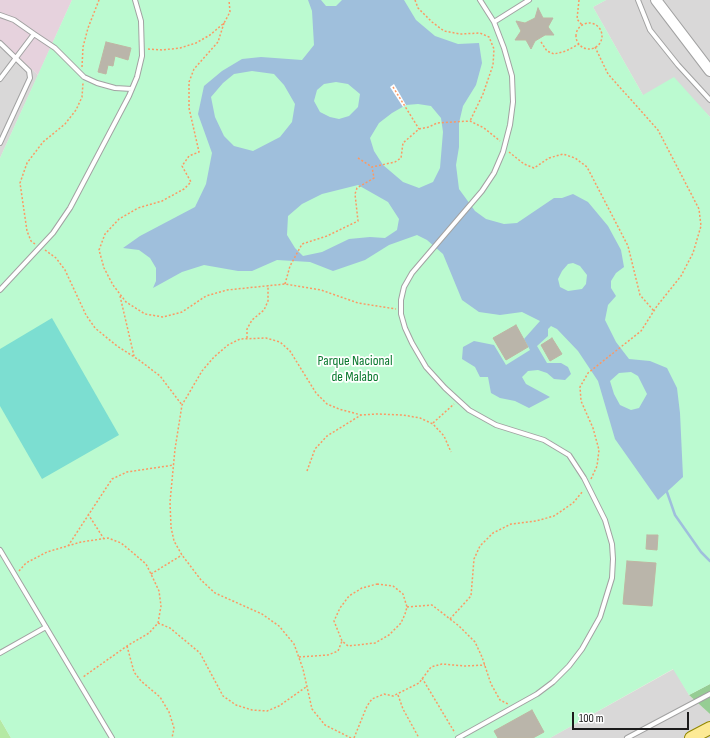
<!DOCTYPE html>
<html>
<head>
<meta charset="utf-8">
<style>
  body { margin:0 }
  #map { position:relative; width:710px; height:738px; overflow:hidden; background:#edece0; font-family:"Sofia Sans Condensed",sans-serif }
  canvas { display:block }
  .scale { position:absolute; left:572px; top:712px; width:117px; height:18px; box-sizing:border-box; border:2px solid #1b1b1b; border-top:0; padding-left:5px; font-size:12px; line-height:14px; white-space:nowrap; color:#1b1b1b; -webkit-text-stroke:3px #fff; paint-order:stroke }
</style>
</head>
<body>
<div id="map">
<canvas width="710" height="738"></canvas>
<div class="scale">100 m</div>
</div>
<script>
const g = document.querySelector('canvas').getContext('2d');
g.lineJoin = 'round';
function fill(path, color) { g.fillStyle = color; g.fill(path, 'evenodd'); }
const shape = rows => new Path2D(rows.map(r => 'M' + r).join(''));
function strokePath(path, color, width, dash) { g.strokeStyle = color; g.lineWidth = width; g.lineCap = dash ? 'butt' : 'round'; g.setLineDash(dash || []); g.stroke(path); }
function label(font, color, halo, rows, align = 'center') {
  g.font = font + ' "Sofia Sans Condensed",sans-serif'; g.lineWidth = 3.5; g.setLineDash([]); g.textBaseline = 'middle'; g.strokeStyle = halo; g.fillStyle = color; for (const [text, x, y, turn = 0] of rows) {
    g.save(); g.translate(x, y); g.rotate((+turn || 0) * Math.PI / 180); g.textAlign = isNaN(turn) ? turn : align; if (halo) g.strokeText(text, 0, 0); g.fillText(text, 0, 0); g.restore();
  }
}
fill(shape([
  [606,0,710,0,710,117,705,112,643,95,593,7],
  [0,40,38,75,0,158],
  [674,669,689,695,710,714,710,738,550,738]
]), '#d9d8d8');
fill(shape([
  [0,0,72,0,38,75,0,40]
]), '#e6d2dd');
fill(shape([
  [0,719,11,738,0,738]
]), '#b5e9a4');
fill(shape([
  [710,684,710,714,689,695]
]), '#96cd94');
fill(shape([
  [72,0,606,0,593,7,643,95,674,77,710,117,710,684,689,695,673,669,550,738,11,738,0,719,0,158]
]), '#bbfad0');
fill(shape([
  [52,318,119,435,42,479,0,406,0,349]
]), '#7cded1');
fill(shape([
  [308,0,321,0,326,6,336,6,342,0,404,0,416,20,435,36,458,44,479,43,482,63,476,85,463,106,459,123,459,147,456,165,459,189,475,211,486,219,504,224,517,223,554,198,562,198,573,194,588,202,608,226,621,250,624,267,616,273,611,281,611,288,616,296,608,305,605,320,616,342,629,359,650,361,667,368,677,388,680,413,683,477,658,500,615,439,598,381,578,351,557,329,551,326,548,329,548,336,537,346,547,363,561,363,568,367,571,374,565,380,554,379,547,373,538,370,528,371,522,377,526,384,550,397,529,408,515,401,500,398,491,393,488,377,480,377,475,367,462,359,463,347,474,341,494,345,506,365,530,350,524,339,540,321,522,312,500,315,479,312,462,300,443,254,427,240,417,235,389,245,365,260,333,271,310,262,277,260,252,271,238,271,204,265,182,272,153,288,156,281,156,268,150,258,139,250,123,248,140,236,195,207,206,184,212,153,198,114,204,86,222,71,242,59,261,57,302,60,314,45,312,11],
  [252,71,274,74,284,85,295,104,292,122,280,137,253,151,234,146,224,136,215,117,211,97,223,83,234,74],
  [336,82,348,84,360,94,358,107,349,116,339,119,330,117,320,112,314,101,317,90,324,84],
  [418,104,431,106,441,118,443,132,440,168,433,182,419,188,403,182,383,165,374,151,370,138,379,123,392,113,406,105],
  [358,185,388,202,399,219,397,230,385,238,370,237,349,239,322,252,303,256,295,248,287,235,288,216,302,204,322,194],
  [573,263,580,266,587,275,586,284,582,289,568,291,560,287,558,279,562,271,568,264],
  [631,372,638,376,647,394,639,408,631,410,620,405,614,394,610,381,619,373]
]), '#9fbfdc');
fill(shape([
  [394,84,406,105,403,107,390,87]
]), '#fff');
strokePath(shape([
  [667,492,675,515,701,552,710,561]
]), '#9fbfdc', 2.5);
const building = shape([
  [538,8,543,18,553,18,548,27,554,35,545,35,535,41,531,49,526,40,515,40,521,31,516,21,525,23,535,18,538,8],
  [106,42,131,48,128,60,115,56,113,66,108,65,106,74,98,72,106,42],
  [516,325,528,347,506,360,493,338,516,325],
  [552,338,562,354,550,361,541,345,552,338],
  [647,535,658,535,657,550,646,549,647,535],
  [627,561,656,563,652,606,623,604,627,561],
  [532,710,544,732,533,738,498,738,494,731,532,710]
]);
fill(building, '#bab5aa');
strokePath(building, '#bfb6a3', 1);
const service = shape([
  [638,0,650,30,678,65,710,100],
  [0,15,14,20,34,34],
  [494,22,529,0],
  [0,43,29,71,30,78,0,143],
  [0,79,34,34,55,48,84,77,97,83,115,88,132,89],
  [0,290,53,233,70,208,129,96,137,77,142,56,141,21,135,0],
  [0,550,112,738],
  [0,653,46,627],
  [458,738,537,694,553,682,569,666,582,649,600,617,612,578,613,559,612,544,605,520,584,478,569,455,544,440,496,425,469,410,445,388,426,367,412,343,405,328,401,314,401,300,404,287,412,273,482,191,494,173,503,152,510,125,513,102,512,76,504,48,494,22,480,0],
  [627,738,710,694]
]);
const tertiary = shape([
  [656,0,710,71]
]);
const primary = shape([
  [691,738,710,728]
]);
strokePath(service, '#a2a2a2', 6);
strokePath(tertiary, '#a2a2a2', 12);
strokePath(primary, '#928700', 14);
strokePath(shape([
  [415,0,418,8,432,22,444,31,460,34,480,33,489,37,494,49,493,65,483,94,470,121],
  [579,0,577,19,582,25],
  [224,23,218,42,194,69,189,82,189,108,199,152,189,156,182,166,191,182,184,189,162,201,138,208,119,219,105,234,99,250,104,268,113,285,126,302,145,314,163,317,182,312,206,296,227,290,285,284,321,290,358,303,396,309],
  '576 36a13 13 0 1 1 26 0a13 13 0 1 1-26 0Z',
  [541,42,547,51,554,54,566,51,579,44],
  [148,49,162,50,180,48,196,43,210,35,224,23,230,12,229,0],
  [82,67,83,47,88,28,99,0],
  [393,87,419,129],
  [509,152,524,164,534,168,549,158,563,154,575,158,587,167,628,246,640,295,654,311],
  [358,158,372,167],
  [35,244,31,241,27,231,20,183,27,163,43,142,65,124,76,110,82,97,83,83],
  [45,250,56,258,65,270,86,315,95,328,117,346,139,360,160,376,182,405],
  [285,284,290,266,302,244,327,236,358,221,355,194,357,188,374,178,372,167,395,162,401,158,403,143,419,129,429,127,437,123,470,121,484,128,500,141],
  [120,296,134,356],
  [247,338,247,329,252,320,264,310,268,301,268,285],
  [433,423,454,404],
  [307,471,315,449,327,436,361,415,377,414,403,415,420,418,433,424,444,436,451,452],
  [591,479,597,466,599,450,593,428,581,401,580,387,588,373,641,331,657,306,681,276,693,253,701,226,699,209,658,130,608,74,595,47],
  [88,514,104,539],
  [68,546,112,479,127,472,174,465],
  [19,571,26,563,47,552,81,542,108,538,121,543,132,552,146,564,151,574,159,591,161,606,158,623,149,633,127,646,83,677],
  [151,574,182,555],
  [377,584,393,586,403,594,407,607,405,614,401,623,389,635,375,643,348,646,342,641,334,621,340,608,349,596,362,588,377,584],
  [407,607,432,605,459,626,475,642,482,657,491,684,500,700,508,704],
  [450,619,471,596,474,559,480,546,493,533,511,524,536,521,554,516,573,503,583,491],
  [158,623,170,628,200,653,223,696,236,705,252,710,267,711,279,706,306,687],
  [127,646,134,672,141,681,160,697,169,712,174,728,172,738],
  [299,657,328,655,338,651,342,641],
  [422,678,455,733],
  [398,695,403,709,419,738],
  [351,738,325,725,312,709,303,669,294,644,279,626,262,614,215,593,201,580,182,555,174,541,171,527,170,502,175,449,182,405,202,371,214,357,228,345,240,339,266,338,280,342,290,351,316,393,327,404,339,409,361,415],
  [354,738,367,706,372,699,384,694,393,696,419,683,431,667,442,664,465,666,485,665]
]), '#fb9963', 1.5, [2, 2]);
strokePath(service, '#fff', 4);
strokePath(tertiary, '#fff', 10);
strokePath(primary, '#fdea95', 12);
label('14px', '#0a792f', '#fff', [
  ["Parque Nacional",355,361],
  ["de Malabo",355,377]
]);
</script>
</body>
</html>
